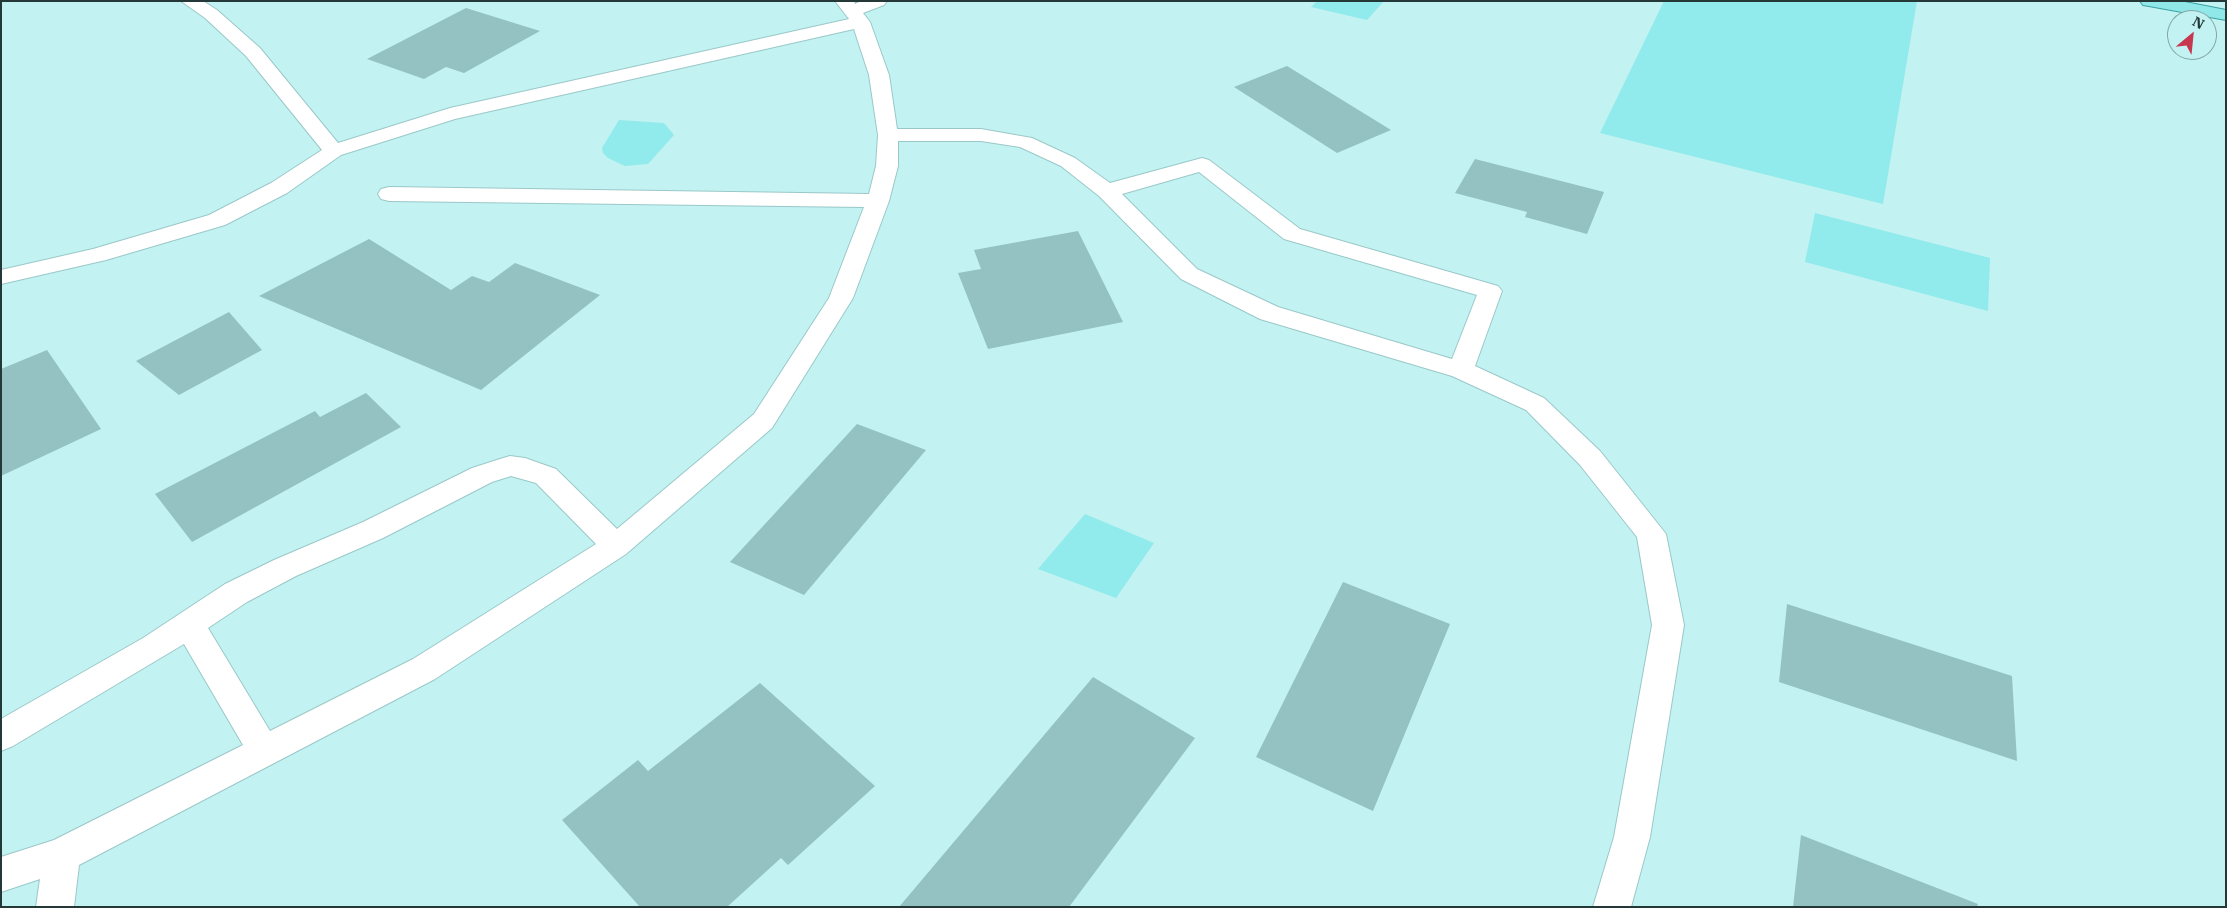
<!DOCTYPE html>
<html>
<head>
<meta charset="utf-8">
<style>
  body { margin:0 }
  #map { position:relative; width:2227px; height:908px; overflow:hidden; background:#c3f2f2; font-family:"IBM Plex Serif",serif }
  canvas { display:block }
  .frame { position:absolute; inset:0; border:2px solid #253838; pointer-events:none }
  .north { position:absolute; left:2167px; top:10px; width:50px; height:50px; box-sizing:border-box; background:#c3f2f2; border:1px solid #84a8a8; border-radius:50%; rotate:28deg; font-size:14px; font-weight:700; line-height:20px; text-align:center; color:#253838 }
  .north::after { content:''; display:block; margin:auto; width:18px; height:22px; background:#c7374f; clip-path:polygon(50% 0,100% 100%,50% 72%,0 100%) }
</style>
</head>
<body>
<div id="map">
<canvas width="2227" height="908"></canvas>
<div class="frame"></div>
<div class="north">N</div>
</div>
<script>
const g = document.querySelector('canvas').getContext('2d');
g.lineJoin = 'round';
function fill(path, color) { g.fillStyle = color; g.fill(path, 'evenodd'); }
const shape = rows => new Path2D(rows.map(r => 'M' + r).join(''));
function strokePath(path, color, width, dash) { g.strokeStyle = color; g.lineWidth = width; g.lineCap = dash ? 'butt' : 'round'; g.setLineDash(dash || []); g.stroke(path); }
fill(shape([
  [1317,1,1384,1,1367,20,1311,7],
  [1664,1,1917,1,1883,204,1600,133],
  [619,120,664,123,674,135,648,164,625,166,608,158,603,153,602,148],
  [1815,213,1990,258,1988,311,1805,262],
  [1085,514,1154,543,1116,598,1038,569]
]), '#91eaeb');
fill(shape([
  [466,8,540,31,464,73,446,67,424,79,367,59],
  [1287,66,1391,130,1337,153,1234,87],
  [1475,159,1604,192,1587,234,1525,217,1527,212,1455,193],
  [1078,231,1123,322,988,349,958,273,981,269,974,250],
  [369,239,451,290,472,276,489,282,515,263,600,295,481,390,259,296],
  [229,312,262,350,179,395,136,361],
  [47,350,101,429,1,476,1,369],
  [366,393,401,427,192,542,155,494,315,411,320,417],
  [857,424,926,450,804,595,730,562],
  [1343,582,1450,624,1373,811,1256,757],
  [1787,604,2012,676,2017,761,1779,682],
  [1093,677,1195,738,1069,907,899,907],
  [760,683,875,786,788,865,781,858,727,907,640,907,562,820,638,760,648,771],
  [1801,835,1978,904,1977,907,1793,907]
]), '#94c2c2');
const minor = shape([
  [181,1,203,1,217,10,260,48,338,143,450,108,849,19,835,1,854,1,855,4,861,1,887,1,884,5,863,13,870,22,889,75,897,129,981,129,1032,138,1075,158,1110,183,1202,158,1209,160,1300,229,1498,286,1502,291,1475,366,1544,398,1600,451,1666,534,1684,625,1650,837,1631,907,1593,907,1614,837,1652,625,1637,537,1580,465,1526,410,1452,376,1260,319,1181,279,1099,196,1061,166,1020,147,981,141,898,141,898,166,889,201,853,298,772,428,626,554,435,679,79,865,74,907,36,907,40,879,1,892,1,857,54,840,243,745,184,644,13,746,1,751,1,719,143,638,225,584,274,560,363,522,472,468,500,459,510,456,525,458,556,469,617,529,754,414,829,298,864,207,389,201,381,199,378,194,381,189,389,187,869,194,876,166,878,135,869,75,854,29,455,119,341,155,287,193,225,225,106,260,1,284,1,270,93,249,209,215,271,183,322,150,246,56,205,18,181,1],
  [1199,172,1284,239,1477,295,1452,359,1278,307,1197,269,1122,194,1199,172],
  [511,476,536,483,596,544,413,659,270,731,208,628,247,602,296,576,383,538,492,482,511,476]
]);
const major = shape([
  [2140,1,2180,1,2226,10,2226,20,2149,6,2143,5,2140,1]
]);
strokePath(minor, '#9ac8c8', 2);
strokePath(major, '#3aa1a2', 2);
fill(minor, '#fff');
fill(major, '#90e8e9');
</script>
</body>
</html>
